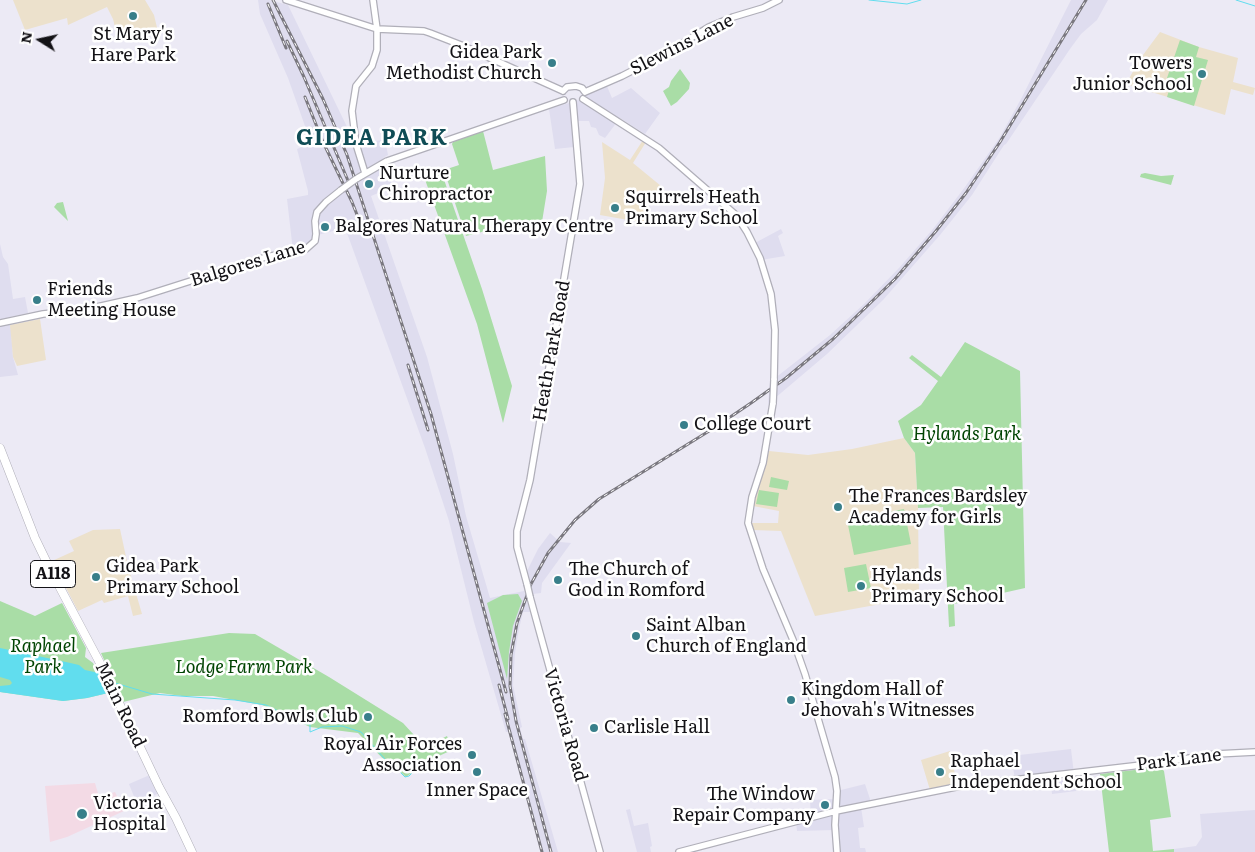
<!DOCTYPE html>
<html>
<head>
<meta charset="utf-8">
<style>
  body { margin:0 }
  #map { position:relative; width:1255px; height:852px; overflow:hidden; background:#eceaf5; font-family:Literata,serif }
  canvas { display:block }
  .north { position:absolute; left:15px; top:15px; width:50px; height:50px; -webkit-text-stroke:4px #fff; paint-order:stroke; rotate:280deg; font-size:14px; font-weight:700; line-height:20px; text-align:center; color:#131216 }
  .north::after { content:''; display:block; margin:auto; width:18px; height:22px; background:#131216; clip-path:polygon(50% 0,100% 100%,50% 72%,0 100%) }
</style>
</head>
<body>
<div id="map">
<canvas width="1255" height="852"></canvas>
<div class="north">N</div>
</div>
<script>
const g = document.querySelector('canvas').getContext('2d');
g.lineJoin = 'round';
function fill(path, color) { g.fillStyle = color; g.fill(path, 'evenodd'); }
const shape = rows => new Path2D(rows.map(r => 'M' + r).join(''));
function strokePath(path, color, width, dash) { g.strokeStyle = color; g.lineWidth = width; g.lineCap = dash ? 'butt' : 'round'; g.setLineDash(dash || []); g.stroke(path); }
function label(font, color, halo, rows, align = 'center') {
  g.font = font + ' Literata,serif'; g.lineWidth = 5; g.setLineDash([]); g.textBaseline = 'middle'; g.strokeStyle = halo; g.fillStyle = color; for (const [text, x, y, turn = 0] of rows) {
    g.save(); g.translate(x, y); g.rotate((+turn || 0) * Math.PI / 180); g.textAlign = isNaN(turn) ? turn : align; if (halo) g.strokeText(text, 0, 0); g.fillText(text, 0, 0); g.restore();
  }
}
fill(shape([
  [258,0,269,0,288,5,349,131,354,147,363,142,385,140,388,155,383,158,393,187,371,196,427,357,453,454,466,516,490,598,524,591,530,612,523,612,519,629,515,653,513,685,522,727,520,728,523,739,525,739,558,852,541,852,509,732,506,732,474,622,449,521,425,448,347,233,348,227,314,236,310,244,304,249,293,251,287,199,308,195,308,191,297,149,311,143,288,78,260,14],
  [1071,0,1108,0,1097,20,1081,34,1070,49,1006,144,1004,145,972,195,940,235,883,300,827,354,768,404,770,382,830,335,864,304,899,268,933,229,965,187,1000,137,1021,99],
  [606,84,612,98,631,88,660,113,645,134,620,118,605,138,599,135,596,128,591,127,589,121,572,121,574,147,555,149,549,109,582,99,585,92],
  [781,229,783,233,778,236,785,256,761,260,753,244],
  [0,244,3,257,8,264,13,299,25,297,28,313,10,317,13,357,18,375,0,377],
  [550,533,560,542,571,543,542,583,541,593,533,594,527,571,538,549],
  [1071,749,1076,791,1052,794,1050,776,1015,779,1011,756],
  [152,774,159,793,137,804,129,784],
  [865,784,871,802,861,807,864,827,858,828,860,848,865,848,866,852,837,852,835,830,797,831,796,822,811,818,810,800,837,799,837,791],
  [630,809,634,826,648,823,652,846,650,847,651,852,637,852,626,810],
  [1255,810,1255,852,1174,852,1174,849,1196,846,1202,837,1200,814]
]), '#dfddef');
fill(shape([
  [13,0,145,0,154,15,159,36,117,29,116,31,113,19,107,7,68,25,67,18,25,30],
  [1160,32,1199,47,1238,58,1233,82,1255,88,1253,95,1231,89,1225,115,1126,84,1140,59],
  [643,140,646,142,633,163,661,186,655,203,647,202,645,223,600,215,605,178,602,142,630,160],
  [40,319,46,360,17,366,13,357,10,325],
  [904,438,915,453,918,508,919,597,815,616,781,531,753,530,752,523,778,523,779,511,753,506,769,451,808,455,852,449],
  [120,529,128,566,142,614,133,616,128,596,104,603,102,600,78,611,52,561,74,551,69,541,93,530],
  [950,751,957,784,930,790,921,760]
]), '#ece1cc');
fill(shape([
  [95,783,99,797,115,792,124,811,67,837,50,842,45,786]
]), '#f3dae5');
fill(shape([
  [1180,40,1199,47,1196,57,1208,60,1194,106,1167,97,1170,87,1167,78],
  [680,69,690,83,689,89,677,102,671,106,663,91,669,87,671,81],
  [483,131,493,170,545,156,547,191,541,228,513,224,466,236,444,170,459,165,452,144,453,142],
  [440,168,482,289,512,386,503,423,477,324,423,174],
  [1145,173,1161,176,1174,175,1171,185,1140,177,1141,174],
  [63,202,68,221,54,207,57,203],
  [965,342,1020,371,1025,588,954,604,955,626,949,627,943,507,918,508,915,453,904,438,898,421,921,405,938,381,909,358,912,355,941,377],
  [771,477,789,481,787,490,769,487],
  [759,490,779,493,777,507,756,504],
  [904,509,911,544,854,555,847,520],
  [866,564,871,588,848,592,844,568],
  [518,594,522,601,513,626,509,652,507,679,487,603,503,595],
  [0,601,35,616,62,603,86,648,85,657,93,663,108,693,87,698,63,701,0,692],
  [229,633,255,634,329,677,403,723,425,747,447,736,452,750,428,761,406,777,394,766,391,767,358,733,310,727,262,705,213,696,182,696,160,693,123,702,101,653],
  [1160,767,1164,771,1171,817,1150,820,1153,851,1174,849,1174,852,1109,852,1100,774]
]), '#a9dda6');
fill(shape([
  [0,648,66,662,79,665,85,670,99,673,108,693,87,698,63,701,0,692,0,686,10,685,12,683,10,680,0,677]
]), '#61ddee');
strokePath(shape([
  [869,0,907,4,921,0],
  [1236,0,1255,6],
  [115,683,152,694,235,700,266,705,288,716,294,723,310,724,310,732,322,727,342,726,361,732,391,766,398,770,405,777,409,776,416,769,428,761]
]), '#61ddee', 1);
const minor = shape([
  [286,0,377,29,424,31,430,33,461,45,563,91],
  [563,91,567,87,576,86,582,88,585,92],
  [585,92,622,76,665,54,709,27,733,17,763,8,779,0],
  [583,99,659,148,736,215,747,232,760,258,771,294,775,330,774,380],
  [365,173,356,144,352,111,356,86,372,66,377,50,377,29,373,0],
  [356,179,387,161,564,100],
  [0,323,43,314,88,309,137,298,266,257,306,249,315,241,316,234,315,221,317,212,326,202,341,190],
  [773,403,763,463,752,497,748,523,763,569,793,640,805,674,835,777,837,791,835,825,837,852],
  [527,584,517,547,517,531,530,480,580,184,573,102],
  [530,597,600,852],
  [679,852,836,811,961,786,1150,764,1216,754,1255,752]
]);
const major = shape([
  [0,448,35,538,49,567,100,663,159,787,176,818,192,852]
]);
strokePath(minor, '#b0afb9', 8);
strokePath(major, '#b0afb9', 9);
strokePath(minor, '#fff', 5.5);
strokePath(major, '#fff', 8);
const rail = shape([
  [273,0,323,99,347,155,431,414,506,692],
  [268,4,286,48],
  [287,41,304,77,349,183],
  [305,97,323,142,352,202,365,235],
  [408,365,428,430],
  [499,685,508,719],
  [505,714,542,852],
  [551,852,516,721,510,686,511,655,517,623,531,584,548,553,575,520,599,499,714,428,751,403,786,378,833,339,895,279,936,231,966,193,1000,142,1086,0]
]);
strokePath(rail, '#7a787f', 3);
strokePath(rail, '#fff', 1, [4]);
const minorBridge = shape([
  [341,190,356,179],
  [773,403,774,380],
  [527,584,530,597]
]);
strokePath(minorBridge, '#b0afb9', 8, []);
strokePath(minorBridge, '#fff', 5.5);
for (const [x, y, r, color] of [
  [133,16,5,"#387f8a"],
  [552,63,5,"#387f8a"],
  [1202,74,5,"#387f8a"],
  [369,184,5,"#387f8a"],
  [615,208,5,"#387f8a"],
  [325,227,5,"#387f8a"],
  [37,300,5,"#387f8a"],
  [684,425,5,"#387f8a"],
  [838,507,5,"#387f8a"],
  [96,577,5,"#387f8a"],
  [558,580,5,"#387f8a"],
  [861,586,5,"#387f8a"],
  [636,636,5,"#387f8a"],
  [791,700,5,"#387f8a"],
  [368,717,5,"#387f8a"],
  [594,728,5,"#387f8a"],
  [472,755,5,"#387f8a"],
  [477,772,5,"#387f8a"],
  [940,772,5,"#387f8a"],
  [825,805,5,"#387f8a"],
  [82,814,6,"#387f8a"]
]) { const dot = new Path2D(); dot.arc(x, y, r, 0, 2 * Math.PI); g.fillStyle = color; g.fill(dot); strokePath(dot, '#fff', 2); }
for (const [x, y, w] of [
  [53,574,45]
]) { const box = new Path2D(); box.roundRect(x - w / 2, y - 13.5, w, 27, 4); g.fillStyle = '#fff'; g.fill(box); strokePath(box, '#131216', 1); }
label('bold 16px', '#131216', null, [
  ["A118",53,574]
]);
label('18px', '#131216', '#fff', [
  ["St Mary's",133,35,"center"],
  ["Hare Park",133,56,"center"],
  ["Gidea Park",542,53,"right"],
  ["Methodist Church",542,74,"right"],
  ["Towers",1192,64,"right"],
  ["Junior School",1192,85,"right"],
  ["Nurture",379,174],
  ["Chiropractor",379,195],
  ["Squirrels Heath",625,198],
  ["Primary School",625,219],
  ["Balgores Natural Therapy Centre",335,227],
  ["Friends",47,290],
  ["Meeting House",47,311],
  ["College Court",694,425],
  ["The Frances Bardsley",848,497],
  ["Academy for Girls",848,518],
  ["Gidea Park",106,567],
  ["Primary School",106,588],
  ["The Church of",568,570],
  ["God in Romford",568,591],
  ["Hylands",871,576],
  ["Primary School",871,597],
  ["Saint Alban",646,626],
  ["Church of England",646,647],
  ["Kingdom Hall of",801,690],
  ["Jehovah's Witnesses",801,711],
  ["Romford Bowls Club",358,717,"right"],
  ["Carlisle Hall",604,728],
  ["Royal Air Forces",462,745,"right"],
  ["Association",462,766,"right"],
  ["Raphael",950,762],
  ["Independent School",950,783],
  ["Inner Space",477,791,"center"],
  ["The Window",815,795,"right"],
  ["Repair Company",815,816,"right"],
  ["Victoria",93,804],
  ["Hospital",93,825]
], 'left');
label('18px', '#131216', '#fff', [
  ["Slewins Lane",682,45,-27],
  ["Balgores Lane",248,264,-17],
  ["Heath Park Road",552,351,-80],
  ["Main Road",120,705,64],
  ["Victoria Road",565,725,74],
  ["Park Lane",1179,760,-7]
]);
label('italic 18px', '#004402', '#fff', [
  ["Hylands Park",967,435],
  ["Raphael",43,647],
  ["Park",43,668],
  ["Lodge Farm Park",244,668]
]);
g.letterSpacing = '1px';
label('bold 22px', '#0f4c55', '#fff', [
  ["GIDEA PARK",372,139]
]);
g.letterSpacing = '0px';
</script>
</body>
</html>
